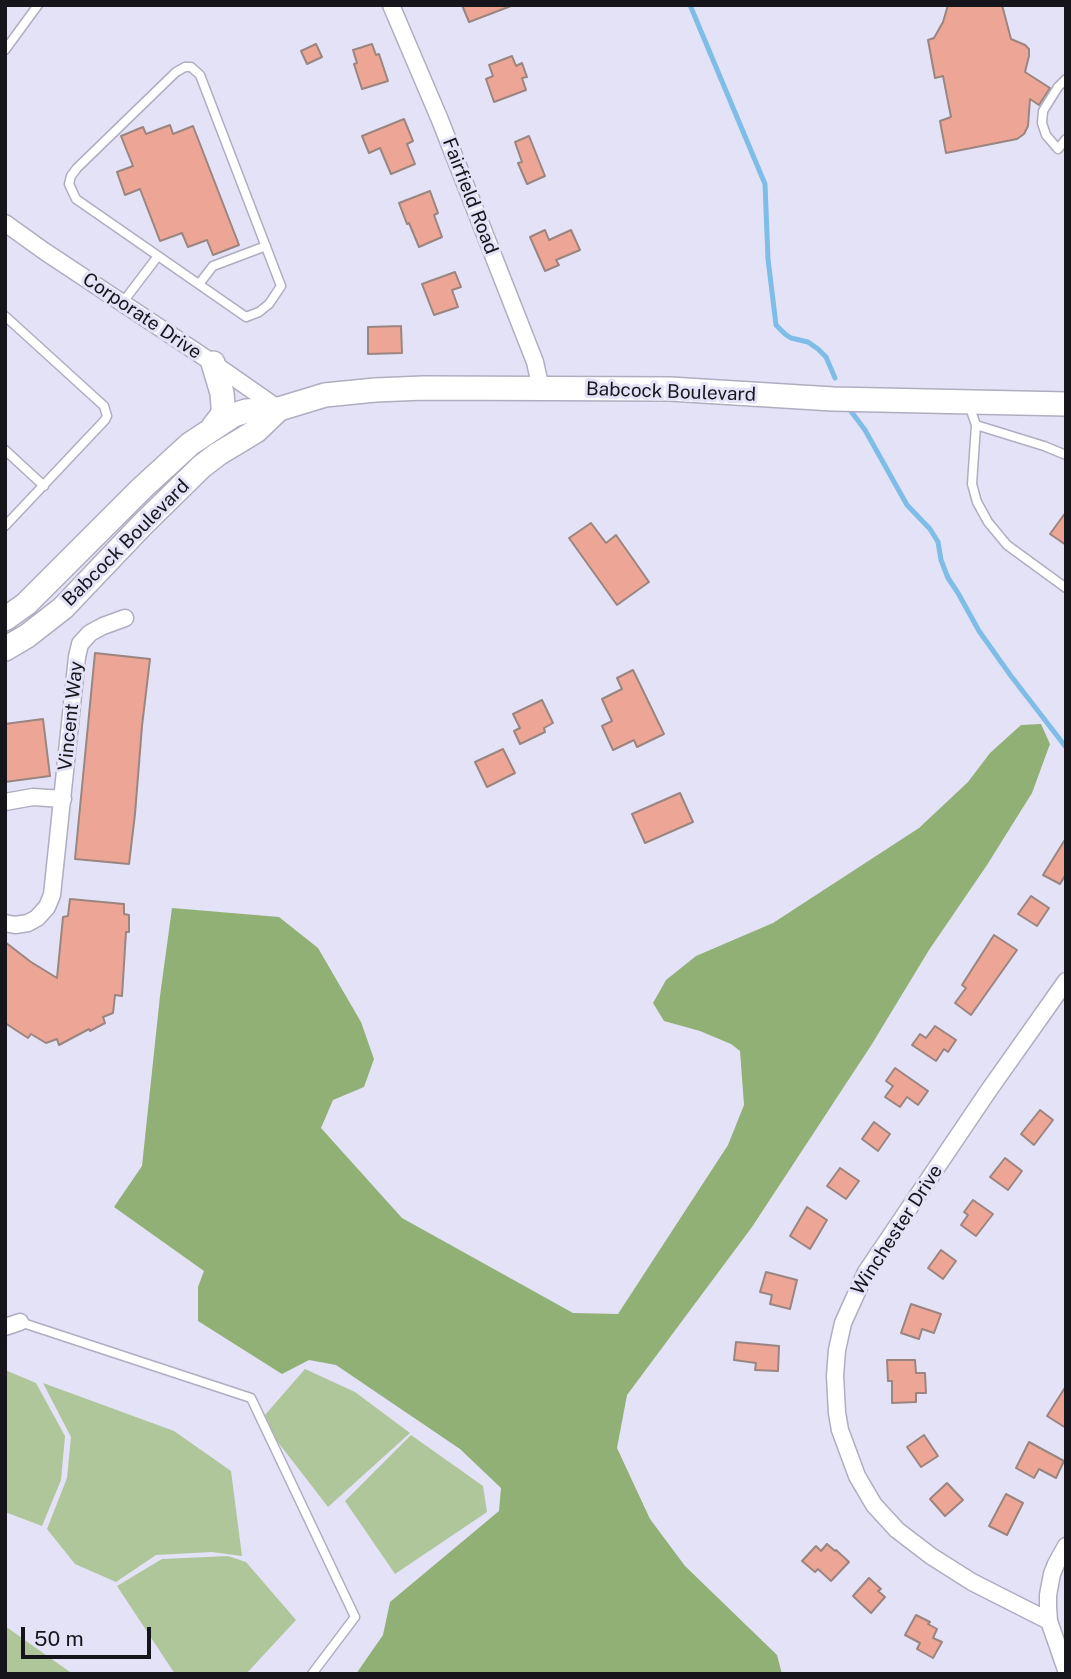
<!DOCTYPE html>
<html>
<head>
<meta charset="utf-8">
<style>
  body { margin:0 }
  #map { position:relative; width:1071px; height:1679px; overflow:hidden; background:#e4e2f6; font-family:"Public Sans",sans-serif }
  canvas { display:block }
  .frame { position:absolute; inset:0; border:7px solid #16151c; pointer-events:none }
  .scale { position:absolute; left:21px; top:1627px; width:130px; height:32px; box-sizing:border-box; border:4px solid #16151c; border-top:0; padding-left:9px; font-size:21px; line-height:24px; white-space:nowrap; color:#16151c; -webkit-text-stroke:5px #e4e2f6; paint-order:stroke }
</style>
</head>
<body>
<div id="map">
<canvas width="1071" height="1679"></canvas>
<div class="frame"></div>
<div class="scale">50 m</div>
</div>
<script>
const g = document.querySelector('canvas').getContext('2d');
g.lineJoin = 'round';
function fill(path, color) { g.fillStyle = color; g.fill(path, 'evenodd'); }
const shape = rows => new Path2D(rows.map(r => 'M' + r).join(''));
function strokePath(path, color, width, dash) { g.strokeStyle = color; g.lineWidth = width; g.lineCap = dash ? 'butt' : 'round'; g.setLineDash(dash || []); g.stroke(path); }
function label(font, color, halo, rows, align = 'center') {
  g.font = font + ' "Public Sans",sans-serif'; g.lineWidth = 6; g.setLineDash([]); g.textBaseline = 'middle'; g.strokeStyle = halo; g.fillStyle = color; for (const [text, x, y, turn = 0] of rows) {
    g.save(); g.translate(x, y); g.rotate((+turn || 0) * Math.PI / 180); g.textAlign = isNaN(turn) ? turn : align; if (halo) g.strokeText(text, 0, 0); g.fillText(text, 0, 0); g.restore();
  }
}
fill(shape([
  [305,1369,355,1392,410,1433,328,1507,274,1437,265,1415],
  [5,1370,36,1383,65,1436,61,1480,42,1526,5,1512],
  [43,1383,174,1431,231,1471,242,1556,212,1552,156,1555,116,1582,75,1564,47,1529,67,1478,71,1437],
  [411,1435,483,1486,487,1512,395,1574,345,1501],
  [228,1556,246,1562,296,1620,246,1674,175,1674,117,1586,162,1559],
  [5,1626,70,1672,68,1674,5,1674]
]), '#aec69a');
fill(shape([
  [1041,724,1050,744,1032,793,987,865,929,950,872,1044,752,1227,627,1395,617,1448,650,1519,685,1566,777,1655,782,1674,356,1674,383,1635,390,1602,499,1511,501,1488,460,1449,336,1365,309,1360,282,1374,198,1321,198,1287,204,1271,114,1207,142,1166,160,996,172,908,279,917,318,948,361,1022,374,1059,364,1087,333,1100,321,1128,402,1218,573,1313,618,1314,728,1145,744,1105,740,1051,731,1044,700,1031,664,1021,653,1003,666,980,696,956,773,923,919,828,968,782,990,753,1021,725]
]), '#90b075');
strokePath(shape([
  [690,5,765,184,768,259,776,325,785,334,791,338,808,342,818,349,826,357,835,378],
  [850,410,865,430,907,505,930,529,938,542,941,560,948,578,958,593,979,631,1011,676,1065,746]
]), '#7ebde7', 5);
const building = shape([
  [462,5,511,5,511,6,469,22,462,5],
  [948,5,1002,5,1011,39,1025,45,1029,49,1029,56,1025,72,1050,88,1039,105,1030,99,1028,126,1024,134,1017,139,946,153,940,121,951,117,943,76,935,78,928,40,934,38,943,22,948,5],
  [316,44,322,57,307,64,301,51,316,44],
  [372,44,376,55,379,54,388,81,362,89,354,64,357,63,353,50,372,44],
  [512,56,516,66,522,63,527,77,522,78,526,90,494,102,486,79,493,76,489,65,512,56],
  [404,119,413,141,407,144,415,164,391,174,380,148,369,153,362,136,404,119],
  [170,125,173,134,193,126,239,245,213,255,207,240,188,247,182,233,160,241,140,189,125,195,117,172,133,166,121,136,143,127,146,134,170,125],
  [529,136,545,176,527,184,518,163,522,162,515,142,529,136],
  [430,191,438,213,434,215,442,237,419,247,409,223,407,224,399,203,430,191],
  [545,230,549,240,571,230,580,250,556,260,559,265,545,271,530,237,545,230],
  [455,272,461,287,452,290,458,307,434,315,422,284,455,272],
  [401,326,402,353,368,354,368,327,401,326],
  [1066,512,1066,545,1050,534,1066,512],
  [591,523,606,543,616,535,649,582,617,605,569,538,591,523],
  [95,653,150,659,142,726,135,814,129,864,75,859,95,653],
  [633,670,664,734,637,747,634,740,613,750,602,726,612,721,602,699,622,689,617,678,633,670],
  [542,700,553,723,544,728,545,732,520,744,514,731,520,728,513,714,542,700],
  [43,719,50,776,5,782,5,724,43,719],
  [503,749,515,773,487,787,475,762,503,749],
  [680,793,693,822,645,843,632,814,680,793],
  [1066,838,1066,874,1060,884,1043,875,1066,838],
  [1031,896,1049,908,1037,926,1018,914,1031,896],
  [70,899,124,904,124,914,129,915,129,932,126,932,122,996,115,995,113,1013,103,1017,105,1023,90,1031,89,1029,59,1045,57,1039,46,1043,31,1034,28,1038,5,1023,5,942,31,962,57,978,63,917,68,916,70,899],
  [994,935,1017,950,971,1015,955,1003,966,988,962,985,994,935],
  [935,1026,956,1040,948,1052,944,1049,936,1061,912,1045,920,1034,926,1038,935,1026],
  [895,1068,928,1091,918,1105,907,1097,900,1107,885,1097,893,1086,886,1081,895,1068],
  [1040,1110,1053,1120,1034,1145,1021,1134,1040,1110],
  [874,1122,890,1134,878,1151,862,1139,874,1122],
  [1005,1158,1022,1171,1008,1190,990,1177,1005,1158],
  [840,1168,859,1181,846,1199,827,1186,840,1168],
  [973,1200,993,1214,976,1236,961,1225,968,1215,964,1212,973,1200],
  [807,1207,827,1220,810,1249,790,1236,807,1207],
  [941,1250,956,1261,943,1279,928,1268,941,1250],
  [766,1272,797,1280,790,1309,770,1304,772,1295,760,1292,766,1272],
  [911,1304,941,1314,934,1333,922,1329,919,1339,901,1333,911,1304],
  [736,1342,779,1346,778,1371,755,1370,756,1363,734,1360,736,1342],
  [887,1360,915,1360,916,1373,925,1373,926,1393,916,1393,916,1402,892,1403,892,1381,888,1381,887,1360],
  [1066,1386,1066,1428,1047,1416,1066,1386],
  [924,1435,938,1456,921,1467,907,1447,924,1435],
  [1029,1442,1064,1461,1056,1478,1039,1469,1034,1478,1016,1468,1029,1442],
  [947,1483,963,1500,945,1516,930,1499,947,1483],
  [1006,1494,1023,1503,1007,1535,989,1526,1006,1494],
  [827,1544,835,1551,836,1550,849,1562,831,1581,818,1569,815,1572,802,1561,816,1546,821,1551,827,1544],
  [869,1578,881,1589,878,1591,885,1597,871,1613,853,1596,869,1578],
  [916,1615,930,1622,928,1624,937,1629,933,1638,942,1642,933,1658,917,1649,920,1643,905,1635,916,1615]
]);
fill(building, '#eda696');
strokePath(building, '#9a8580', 2);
const lane = shape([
  [5,50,38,5],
  [185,67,191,67,200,75,281,286,269,304,259,312,246,317,76,199,69,184,71,176,77,168,176,72,185,67],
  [1066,79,1058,87,1043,111,1042,123,1046,135,1058,149,1066,139],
  [199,284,213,266,266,246],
  [123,302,158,256],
  [5,316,104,406,107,416,105,420,5,526],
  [969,405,976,425,1044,446,1066,455],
  [976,425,972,484,977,502,988,522,1007,545,1066,588],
  [5,450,44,486],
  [20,1322,251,1398,355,1617,312,1674]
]);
const street = shape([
  [391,5,440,120,535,362,541,389],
  [5,223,44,251,213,363,279,409],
  [5,802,33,797,63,799],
  [5,923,15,925,28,923,37,918,47,907,52,895,77,657,80,644,90,633,103,626,125,618],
  [5,1327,20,1322],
  [1066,1546,1056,1564,1052,1574,1048,1595,1048,1607,1049,1621,1066,1670],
  [1049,1621,972,1582,931,1556,897,1530,874,1505,857,1476,840,1430,837,1413,835,1376,837,1350,843,1323,866,1272,989,1090,1066,981]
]);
const secondary = shape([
  [213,363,222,393,223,406,223,414,213,427],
  [5,619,26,604,141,489,190,444,234,415,246,411,279,409,325,395,375,390,424,388,670,389,833,399,1066,404],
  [5,649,27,636,63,608,141,526,201,467,218,454,256,431,279,409]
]);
strokePath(lane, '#afadc0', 11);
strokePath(street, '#afadc0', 19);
strokePath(secondary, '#afadc0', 26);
strokePath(lane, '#fff', 8);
strokePath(street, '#fff', 16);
strokePath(secondary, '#fff', 23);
label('19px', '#16151c', '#e4e2f6', [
  ["Fairfield Road",470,196,69],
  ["Corporate Drive",142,316,34],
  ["Babcock Boulevard",671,392,2],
  ["Babcock Boulevard",126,543,-45],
  ["Vincent Way",71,716,-84],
  ["Winchester Drive",897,1230,-57]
]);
</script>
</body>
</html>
